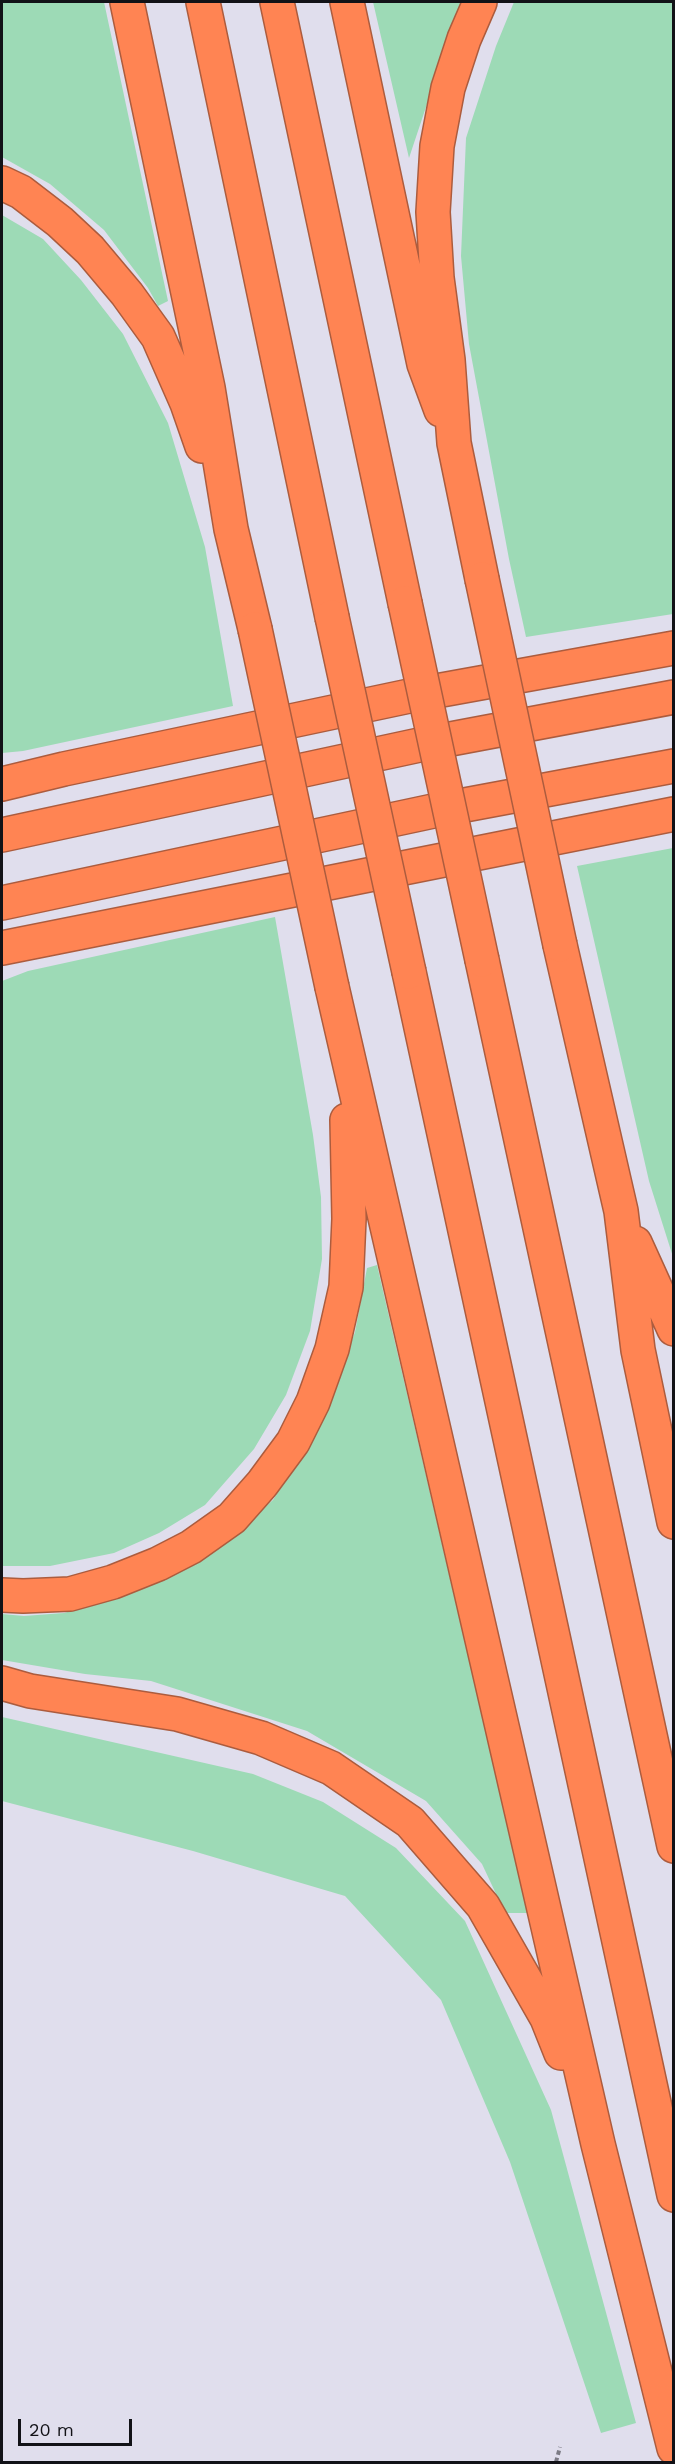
<!DOCTYPE html>
<html>
<head>
<meta charset="utf-8">
<style>
  body { margin:0 }
  #map { position:relative; width:675px; height:2464px; overflow:hidden; background:#e0deed; font-family:"Work Sans",sans-serif }
  canvas { display:block }
  .frame { position:absolute; inset:0; border:3px solid #121217; pointer-events:none }
  .scale { position:absolute; left:18px; top:2419px; width:114px; height:27px; box-sizing:border-box; border:3px solid #121217; border-top:0; padding-left:8px; font-size:18px; line-height:21px; white-space:nowrap; color:#121217; -webkit-text-stroke:4px #e0deed; paint-order:stroke }
</style>
</head>
<body>
<div id="map">
<canvas width="675" height="2464"></canvas>
<div class="frame"></div>
<div class="scale">20 m</div>
</div>
<script>
const g = document.querySelector('canvas').getContext('2d');
g.lineJoin = 'round';
function fill(path, color) { g.fillStyle = color; g.fill(path, 'evenodd'); }
const shape = rows => new Path2D(rows.map(r => 'M' + r).join(''));
function strokePath(path, color, width, dash) { g.strokeStyle = color; g.lineWidth = width; g.lineCap = dash ? 'butt' : 'round'; g.setLineDash(dash || []); g.stroke(path); }
fill(shape([
  [2,2,104,2,168,301,158,306,148,288,104,230,50,184,2,157],
  [373,2,461,2,409,158],
  [514,2,674,2,673,614,526,637,509,559,469,344,461,256,466,138,496,46],
  [2,215,43,239,81,280,123,334,168,423,205,547,233,706,23,751,2,753],
  [673,848,674,848,673,1257,649,1181,577,866],
  [275,917,313,1135,321,1197,322,1259,310,1331,286,1395,254,1449,205,1505,159,1533,114,1553,50,1566,2,1566,2,981,28,971],
  [377,1265,528,1913,505,1913,482,1864,426,1801,307,1731,151,1681,85,1674,2,1660,2,1614,24,1616,64,1613,123,1595,198,1562,273,1500,324,1415,355,1332,367,1268],
  [2,1717,253,1774,323,1802,396,1848,465,1921,551,2110,636,2423,601,2433,510,2162,441,2000,345,1896,193,1851,2,1801]
]), '#9ddab6');
const highway = shape([
  [127,2,208,388,231,529,255,629],
  [203,2,332,617],
  [277,2,405,603],
  [347,2,424,364,441,410],
  [480,2,464,39,448,88,437,146,433,212,437,278,448,360,454,443,482,579],
  [2,183,21,192,60,222,90,250,127,294,158,337,187,403,202,446],
  [2,784,64,769,414,695,674,648],
  [2,835,424,744,674,697],
  [2,903,438,810,674,766],
  [560,945,621,1211,638,1350,674,1522],
  [2,948,674,814],
  [482,960,674,1846],
  [409,972,674,2195],
  [332,987,598,2144,674,2448],
  [635,1243,674,1329],
  [2,1595,23,1596,70,1594,113,1582,158,1564,191,1547,232,1518,262,1484,293,1442,313,1402,332,1349,346,1287,349,1219,347,1120],
  [2,1683,30,1691,177,1714,261,1738,331,1768,410,1822,483,1906,547,2018,561,2053]
]);
strokePath(highway, '#ac5c3e', 36);
strokePath(shape([
  [556,2462,560,2447]
]), '#7c7b85', 4, [4.5, 3]);
strokePath(highway, '#ff8453', 33);
const highwayBridge = shape([
  [482,579,560,945],
  [405,603,482,960],
  [332,617,409,972],
  [255,629,332,987]
]);
strokePath(highwayBridge, '#ac5c3e', 36, []);
strokePath(highwayBridge, '#ff8453', 33);
</script>
</body>
</html>
